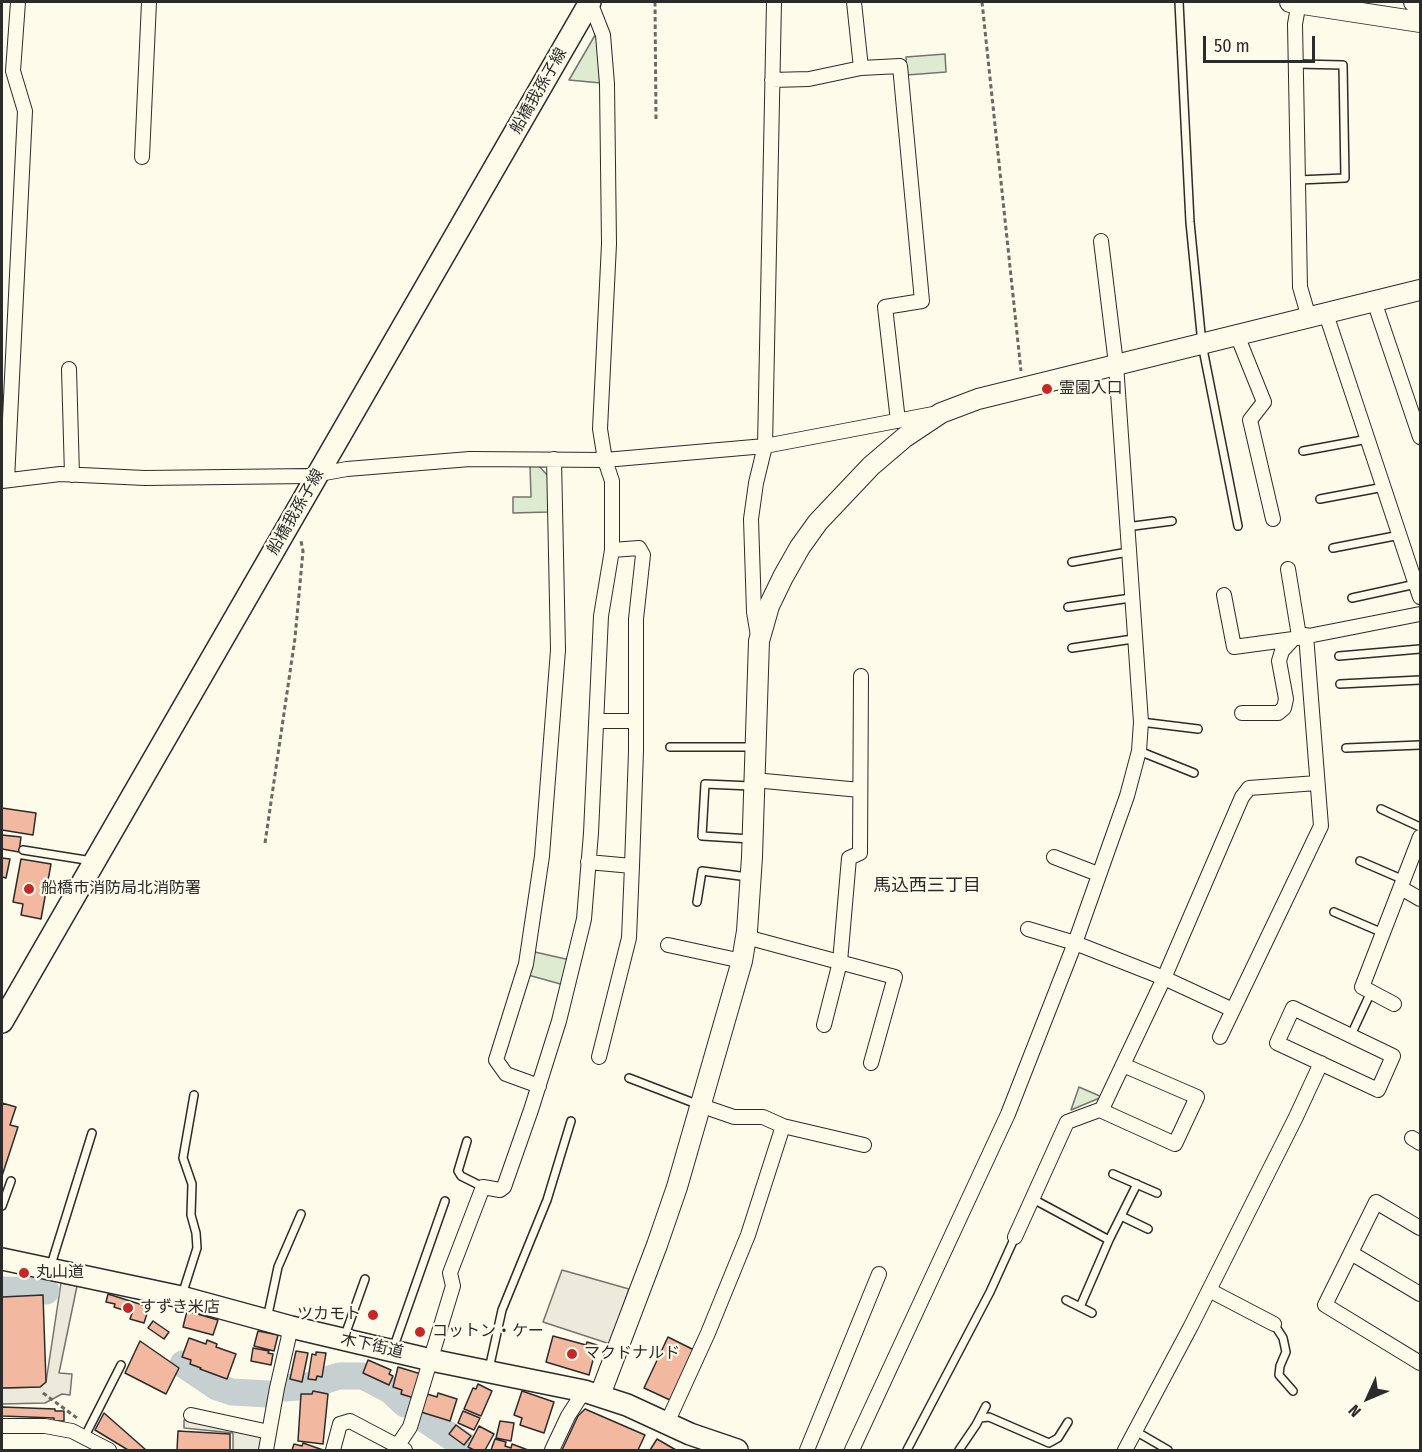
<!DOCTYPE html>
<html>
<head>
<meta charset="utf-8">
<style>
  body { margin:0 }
  #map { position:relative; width:1422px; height:1452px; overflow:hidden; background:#fdfbea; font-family:"Fira Sans Condensed",sans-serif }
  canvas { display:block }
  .frame { position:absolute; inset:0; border:3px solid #2b2b2b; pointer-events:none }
  .north { position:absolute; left:1338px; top:1368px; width:60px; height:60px; -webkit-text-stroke:4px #fdfbea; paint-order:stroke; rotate:226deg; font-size:16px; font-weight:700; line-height:24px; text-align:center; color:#2b2b2b }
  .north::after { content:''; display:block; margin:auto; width:21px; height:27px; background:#2b2b2b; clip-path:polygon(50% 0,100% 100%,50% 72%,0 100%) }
  .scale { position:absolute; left:1203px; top:36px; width:112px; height:27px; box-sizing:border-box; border:3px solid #2b2b2b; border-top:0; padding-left:8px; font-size:18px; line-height:21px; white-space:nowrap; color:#2b2b2b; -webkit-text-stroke:4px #fdfbea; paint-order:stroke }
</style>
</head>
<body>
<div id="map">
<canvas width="1422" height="1452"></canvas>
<div class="frame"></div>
<div class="north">N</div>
<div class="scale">50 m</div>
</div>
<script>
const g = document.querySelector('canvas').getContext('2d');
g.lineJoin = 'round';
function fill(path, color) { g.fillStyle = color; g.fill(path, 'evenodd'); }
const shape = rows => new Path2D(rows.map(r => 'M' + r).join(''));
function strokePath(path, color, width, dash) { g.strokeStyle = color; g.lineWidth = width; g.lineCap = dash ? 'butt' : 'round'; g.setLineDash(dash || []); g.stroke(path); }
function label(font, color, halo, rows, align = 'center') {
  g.font = font + ' "Fira Sans Condensed","Noto Sans JP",sans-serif'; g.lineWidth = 4.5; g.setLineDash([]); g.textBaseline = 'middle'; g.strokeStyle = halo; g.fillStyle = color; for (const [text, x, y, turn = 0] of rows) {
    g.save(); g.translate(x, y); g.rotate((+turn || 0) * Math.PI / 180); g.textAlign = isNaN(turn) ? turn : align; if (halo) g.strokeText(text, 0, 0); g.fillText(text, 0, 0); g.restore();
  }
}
const green = shape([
  [598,30,601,83,569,80,598,30],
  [945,54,946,72,907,75,906,57,945,54],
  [530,466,539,466,548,476,548,512,513,513,513,497,531,497,530,466],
  [535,952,570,960,564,985,528,975,535,952],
  [1079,1087,1102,1097,1071,1110,1079,1087]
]);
fill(green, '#deebd1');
strokePath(green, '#74746e', 1.5);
const parking = shape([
  [562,1270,629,1289,610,1344,543,1322,562,1270],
  [61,1283,77,1286,59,1373,72,1374,70,1395,62,1394,45,1403,2,1404,2,1388,40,1387,46,1382,61,1283],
  [184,1420,258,1432,263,1442,261,1450,233,1450,233,1433,184,1428,184,1420]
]);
fill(parking, '#eceadb');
strokePath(parking, '#74746e', 1.5);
strokePath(shape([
  [2,1290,46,1291],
  [183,1364,217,1387,232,1392,268,1394],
  [286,1388,308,1386,339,1376,363,1376,390,1390,405,1404],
  [420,1416,471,1450]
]), '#c7d0d0', 27);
const building = shape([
  [2,808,36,813,33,835,2,830,2,808],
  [2,835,21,837,19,852,2,849,2,835],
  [2,858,10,859,6,878,2,877,2,858],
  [21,859,51,864,41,919,21,915,23,904,13,902,21,859],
  [2,1103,16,1107,10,1125,18,1127,2,1176,2,1103],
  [108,1294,149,1307,144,1323,130,1319,132,1313,114,1307,115,1304,106,1302,108,1294],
  [43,1295,46,1382,40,1387,2,1388,2,1297,43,1295],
  [187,1311,218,1320,213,1335,183,1327,187,1311],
  [153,1321,169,1332,164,1339,148,1328,153,1321],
  [258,1331,278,1335,274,1351,254,1346,258,1331],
  [553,1336,586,1345,587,1342,597,1345,589,1375,546,1362,553,1336],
  [668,1337,694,1350,670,1400,644,1388,668,1337],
  [189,1338,206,1344,207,1340,217,1344,216,1347,236,1354,227,1379,200,1369,201,1368,190,1364,191,1360,182,1357,189,1338],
  [140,1341,179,1368,166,1394,125,1373,140,1341],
  [253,1348,269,1351,268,1353,273,1354,271,1365,251,1361,253,1348],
  [296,1351,308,1353,302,1382,290,1379,296,1351],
  [316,1352,326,1353,322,1377,317,1376,316,1380,308,1379,312,1354,316,1355,316,1352],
  [368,1360,391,1370,389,1374,393,1376,389,1385,363,1373,368,1360],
  [398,1367,421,1374,414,1398,401,1394,402,1390,393,1387,398,1367],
  [478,1384,492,1391,481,1416,464,1409,473,1388,476,1389,478,1384],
  [313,1391,328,1394,323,1444,298,1441,301,1394,312,1394,313,1391],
  [522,1391,554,1402,544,1433,520,1425,522,1418,514,1415,522,1391],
  [438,1393,457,1399,450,1421,421,1412,427,1394,437,1397,438,1393],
  [2,1407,55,1409,55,1411,64,1411,64,1421,54,1421,54,1418,2,1416,2,1407],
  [585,1409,645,1435,638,1450,562,1450,578,1416,585,1409],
  [463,1411,480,1418,474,1430,458,1423,463,1411],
  [104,1413,146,1450,128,1450,95,1430,104,1413],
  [500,1421,514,1423,511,1441,496,1438,500,1421],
  [456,1425,471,1436,464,1445,449,1434,456,1425],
  [479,1426,494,1434,485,1450,474,1450,468,1447,479,1426],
  [178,1431,230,1434,230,1450,177,1450,178,1431],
  [495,1439,506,1442,505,1446,511,1448,512,1444,528,1450,491,1450,495,1439],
  [657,1439,676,1450,650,1450,657,1439],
  [303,1443,323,1450,292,1450,294,1444,302,1446,303,1443]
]);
fill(building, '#f2b8a0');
strokePath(building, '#2b2b2b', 1.5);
const lane = shape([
  [1179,2,1190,222,1202,344,1238,526],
  [1296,64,1343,65,1345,178,1298,180],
  [1303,451,1368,439],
  [1320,499,1384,487],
  [1126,527,1172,521],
  [1333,548,1400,535],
  [1072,562,1128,552],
  [1352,598,1416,584],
  [1068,607,1131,598],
  [1072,648,1133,639],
  [1339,656,1420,649],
  [1340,684,1420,680],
  [1141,722,1198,729],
  [670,747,752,747],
  [1346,748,1420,745],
  [1139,751,1194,773],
  [1381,809,1420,827],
  [751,839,702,836,705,784,751,786],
  [23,850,92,861],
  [1360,861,1404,880],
  [697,902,702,871,748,877],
  [1334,912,1383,933],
  [1351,1035,1371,992],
  [629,1078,699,1105],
  [467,1141,458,1171,461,1176,483,1187],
  [1113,1174,1157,1193],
  [1033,1199,1109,1240],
  [2,1206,11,1181],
  [1121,1216,1148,1229],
  [50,1268,92,1133],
  [182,1295,197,1248,196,1233,191,1215,192,1184,183,1158,194,1095],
  [1066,1300,1092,1313],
  [1080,1307,1109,1240,1137,1184],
  [267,1319,278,1267,301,1214],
  [1274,1324,1283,1338,1286,1352,1280,1366,1279,1375,1293,1391],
  [344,1338,365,1279],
  [393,1349,445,1201],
  [489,1369,502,1310,547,1200,571,1121],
  [980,1418,989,1417,1049,1443,1058,1438,1068,1422],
  [1137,1432,1168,1450],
  [85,1436,121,1365],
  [907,1450,990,1292,1015,1237],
  [959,1450,976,1425,986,1406]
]);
const street = shape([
  [854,2,861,68],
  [1297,13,1295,24,1300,287,1309,318],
  [772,80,809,79,861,68,900,66,922,301,885,307,898,421],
  [142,157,149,2],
  [1374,301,1420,437],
  [1326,314,1420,597],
  [1237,335,1264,402,1250,420,1273,519],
  [69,369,72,475],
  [7,480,25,111,13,71,18,2],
  [2,481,60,474,145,478,308,476,347,469,470,459,605,460,765,446,933,414],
  [1288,569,1299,636],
  [1224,595,1234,647,1293,639,1420,614],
  [758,636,754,612,751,519,756,483,765,446,774,2],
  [1242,713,1278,713,1284,708,1286,699,1279,661,1282,651,1293,639],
  [596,721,636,721],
  [754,780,860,790],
  [1054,857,1098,874],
  [588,862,632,866,636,751,636,619,643,555,639,548,612,550],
  [1401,888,1420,899],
  [746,937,895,977,871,1063],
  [668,945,742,961],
  [1394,1004,1362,987,1420,837],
  [1293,1008,1393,1056,1378,1090,1277,1043,1293,1008],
  [1233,1010,1164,978,1242,797,1249,788,1317,783],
  [824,1025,840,962,849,858,860,853,861,676],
  [1220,1037,1321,826,1306,635],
  [599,1057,629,938,632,866],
  [539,1086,506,1074,496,1060,526,964,542,856,558,650,554,459],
  [702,1106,734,1117,763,1117,783,1126,864,1145],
  [1100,1110,1175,1144,1197,1097,1123,1065],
  [1412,1138,1420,1143],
  [1420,1228,1376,1202,1325,1305,1420,1363],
  [1015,1237,1067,1122,1102,1109,1164,978,1075,943,1028,929],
  [1351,1253,1420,1294],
  [1209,1290,1274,1324],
  [191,1415,269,1432],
  [667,1423,708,1333,748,1235,783,1126],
  [2,1426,45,1426,72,1431,109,1450],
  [398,1445,410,1427,453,1286,450,1273,483,1187,500,1190,504,1187,531,1110,559,1021,584,919,591,833,601,616,612,550,612,481,605,460,600,429,609,244,607,84,603,35,590,2],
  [266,1450,277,1388,291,1327],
  [333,1450,340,1424,350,1421,405,1450],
  [552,1450,568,1416,584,1391],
  [807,1450,879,1274],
  [852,1450,1008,1114,1075,943,1127,796,1139,751,1141,722,1116,364,1101,241],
  [1125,1450,1191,1326,1296,1117,1321,1063]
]);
const secondary = shape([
  [1290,2,1420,22],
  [1414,2,1420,2],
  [600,1395,657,1245,677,1187,742,961,747,931,752,857,759,641,769,606,783,577,800,547,818,522,871,466,905,437,941,413,978,399,1420,290]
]);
const primary = shape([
  [2,1022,590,2],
  [2,1259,181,1297,291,1327,431,1360,584,1391,627,1405,690,1434,737,1450]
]);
strokePath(lane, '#2b2b2b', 10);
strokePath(street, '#2b2b2b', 16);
strokePath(secondary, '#2b2b2b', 22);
strokePath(primary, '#2b2b2b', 24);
strokePath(shape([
  [655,2,656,120],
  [982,2,1021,371],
  [265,843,295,638,303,551,301,541],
  [43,1393,77,1418]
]), '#6a6964', 3, [4.5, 3]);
strokePath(lane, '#fdfbea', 7);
strokePath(street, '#fdfbea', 14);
strokePath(secondary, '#fdfbea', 20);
strokePath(primary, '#fdfbea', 21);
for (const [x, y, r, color] of [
  [1047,389,6,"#c62828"],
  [29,889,6,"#c62828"],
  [24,1273,6,"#c62828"],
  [128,1308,6,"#c62828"],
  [373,1315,6,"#c62828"],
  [420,1332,6,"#c62828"],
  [572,1354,6,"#c62828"]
]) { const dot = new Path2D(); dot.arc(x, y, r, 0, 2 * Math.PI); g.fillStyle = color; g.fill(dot); strokePath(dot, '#fdfbea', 2); }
label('16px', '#2b2b2b', '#fdfbea', [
  ["船橋我孫子線",539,91,-60],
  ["船橋我孫子線",296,512,-60],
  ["木下街道",372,1346,13]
]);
label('16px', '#2b2b2b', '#fdfbea', [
  ["霊園入口",1059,389],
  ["船橋市消防局北消防署",41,889],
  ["丸山道",36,1273],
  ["すずき米店",140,1308],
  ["ツカモト",361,1315,"right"],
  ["コットン・ケー",432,1332],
  ["マクドナルド",584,1354]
], 'left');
label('18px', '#2b2b2b', '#fdfbea', [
  ["馬込西三丁目",927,886]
]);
</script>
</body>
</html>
